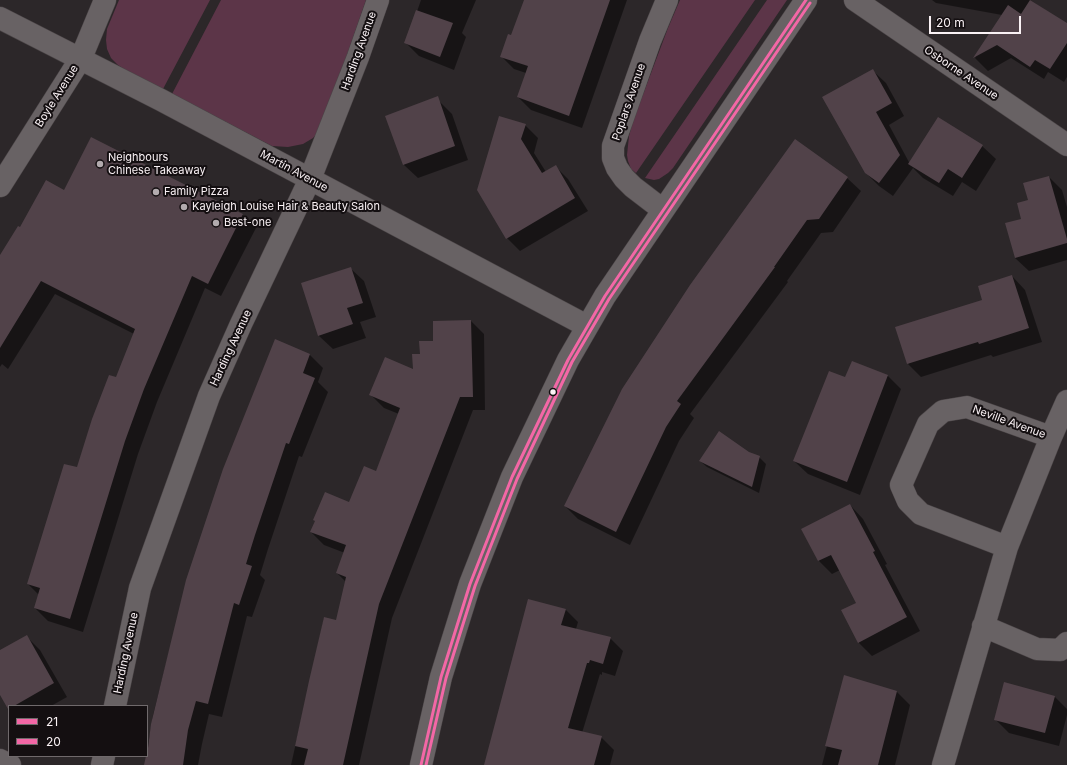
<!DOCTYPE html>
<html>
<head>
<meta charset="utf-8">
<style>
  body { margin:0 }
  #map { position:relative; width:1067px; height:765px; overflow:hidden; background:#2c2729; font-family:Inter,sans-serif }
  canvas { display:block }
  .legend { position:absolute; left:8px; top:705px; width:140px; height:52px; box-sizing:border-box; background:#140f11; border:1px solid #706a6c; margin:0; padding:5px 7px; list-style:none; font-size:12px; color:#faf2f5 }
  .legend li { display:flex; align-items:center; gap:8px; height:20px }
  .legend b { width:20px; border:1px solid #706a6c }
  .scale { position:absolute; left:929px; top:16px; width:92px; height:18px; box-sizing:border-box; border:2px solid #faf2f5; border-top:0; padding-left:5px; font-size:12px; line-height:14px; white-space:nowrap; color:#faf2f5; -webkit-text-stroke:3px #140f11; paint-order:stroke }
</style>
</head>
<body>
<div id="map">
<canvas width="1067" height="765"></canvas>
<ul class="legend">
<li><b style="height:5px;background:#f367a6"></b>21</li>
<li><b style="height:5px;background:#f367a6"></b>20</li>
</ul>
<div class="scale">20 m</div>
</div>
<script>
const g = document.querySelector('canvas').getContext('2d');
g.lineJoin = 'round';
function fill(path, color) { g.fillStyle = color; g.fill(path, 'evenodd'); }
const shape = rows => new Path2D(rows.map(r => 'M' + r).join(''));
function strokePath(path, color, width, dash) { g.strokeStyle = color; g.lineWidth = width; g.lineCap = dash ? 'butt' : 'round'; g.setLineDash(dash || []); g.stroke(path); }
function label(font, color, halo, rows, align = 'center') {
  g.font = font + ' Inter,sans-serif'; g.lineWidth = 4; g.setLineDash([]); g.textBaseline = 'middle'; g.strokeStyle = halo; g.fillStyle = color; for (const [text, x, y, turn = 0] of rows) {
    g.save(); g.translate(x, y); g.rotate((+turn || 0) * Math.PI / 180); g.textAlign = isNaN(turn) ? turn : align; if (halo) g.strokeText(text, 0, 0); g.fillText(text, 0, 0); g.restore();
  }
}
fill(shape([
  [119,0,210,0,163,89,125,70,118,65,111,58,107,49,106,40,107,29],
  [221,0,366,0,325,119,320,130,313,138,303,144,288,147,272,146,172,94],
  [680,0,755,0,636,173,631,169,628,161,627,155,629,136,633,121,668,28],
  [767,0,787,0,673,168,668,173,659,179,654,180,645,178]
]), '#5c3548');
fill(shape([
  [421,0,476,0,462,33,466,37,454,70,419,56,406,43],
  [569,0,627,0,582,128,531,110,518,97,526,73,514,69,501,56,511,36],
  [932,0,1030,0,1067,24,1067,77,1064,82,1048,72,1044,79,1011,58,988,71,975,58,1002,15,936,3],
  [872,70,886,83,904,116,889,125,910,164,982,146,996,159,976,191,962,182,953,196,923,178,913,168,893,196,879,186,865,172],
  [438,100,452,114,468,160,418,178,404,165,386,116],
  [525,125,538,138,534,153,546,172,555,166,568,179,588,211,520,251,507,238,479,190],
  [91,138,243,215,256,228,221,296,205,288,157,402,138,454,83,632,48,621,35,608,39,595,28,584,117,379,134,334,55,294,8,369,2,364,0,367,0,257,20,228,64,191],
  [1049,177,1062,190,1067,207,1067,260,1029,271,1015,258,1022,220,1029,201],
  [847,178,861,191,833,232,821,233,787,281,788,282,690,414,694,418,679,441,630,545,578,519,565,506,623,389],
  [350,268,364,281,376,317,360,322,366,338,333,349,319,336,302,284],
  [1012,276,1025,290,1042,342,993,357,991,355,921,377,908,364],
  [471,321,484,334,485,410,473,410,392,618,359,765,291,765,324,618,337,621,346,582,337,573,345,553,324,545,311,532,350,503,376,472,399,414,384,408,371,395,414,370,421,355,434,342],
  [275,341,310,355,323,368,318,382,328,392,302,457,299,456,268,549,260,575,265,580,252,617,247,616,222,717,209,714,202,744,198,765,145,765,153,715,187,581],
  [888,376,901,389,860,495,808,474,794,461,846,378],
  [748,453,759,457,766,464,759,493,707,467,700,461],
  [850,505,863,519,887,564,885,565,920,631,872,656,859,643,843,611,857,603,840,570,832,574,819,561,802,530],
  [565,609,578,622,576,629,610,638,623,651,615,676,602,672,602,675,600,674,582,733,601,737,614,750,610,765,485,765],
  [26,636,40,650,67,697,51,706,9,706,9,709,0,693,0,651],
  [845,676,897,692,910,705,895,765,822,765],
  [1055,697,1067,709,1067,715,1059,746,1009,733,995,719]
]), '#0007');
fill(shape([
  [524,0,610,0,569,116,517,97,528,66,500,57,508,34,511,35],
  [1030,0,1067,23,1067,43,1050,69,1035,60,1030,67,997,45,973,58,1008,5,1021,14],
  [416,10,453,23,440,57,404,43],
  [873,69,892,103,876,112,900,155,879,183,865,173,822,97],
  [438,96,455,146,403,165,385,116],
  [499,116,526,124,521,139,542,173,556,165,575,198,506,239,477,190],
  [938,117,983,145,962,178,948,169,939,183,908,164],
  [91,137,243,214,208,284,192,276,144,389,125,441,70,619,34,608,40,588,27,584,64,464,77,467,92,419,109,375,116,377,135,329,41,281,0,348,0,255,18,226,20,227,46,180,64,190],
  [795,139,848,177,819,219,807,220,774,267,775,267,677,401,681,404,666,427,616,532,564,506,622,389,690,285],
  [1049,176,1067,239,1067,243,1015,258,1005,223,1021,219,1017,203,1028,200,1023,183],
  [351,267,363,303,347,308,353,324,318,336,301,283],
  [1012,275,1029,328,979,344,978,342,907,364,895,327,982,300,978,286],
  [471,320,473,397,460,397,379,604,343,765,304,765,308,749,295,746,309,681,324,617,336,620,346,577,336,573,346,545,310,532,315,521,313,520,325,492,349,502,364,466,376,471,400,408,369,395,385,357,413,369,412,354,420,354,419,341,433,341,433,321],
  [275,339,310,354,303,373,315,378,289,444,286,443,255,535,246,564,252,566,239,605,234,603,208,704,196,701,188,730,183,765,144,765,146,756,147,756,151,724,186,580,223,469],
  [852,361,888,375,847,482,793,461,829,371,845,377],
  [719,431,749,452,760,456,752,487,699,461],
  [850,504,875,551,873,552,907,617,858,643,841,610,856,603,831,555,818,561,801,529],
  [528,599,566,609,561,625,611,637,603,664,590,660,589,663,587,663,568,728,602,736,594,765,484,765],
  [27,635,54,683,14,706,9,706,8,709,0,695,0,650],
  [844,675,897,691,878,765,838,765,842,750,825,746],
  [1004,682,1055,696,1045,733,994,720]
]), '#514249');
const minor = shape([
  [855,0,1067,145],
  [0,18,161,100,587,326],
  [0,186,81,58,105,0],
  [663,210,633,187,624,178,617,168,613,158,613,146,650,41,667,0],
  [1007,547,921,514,908,501,901,485,928,424,943,411,967,407,1051,437],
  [983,626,1037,649,1060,650,1067,643],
  [115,706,140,588,209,396,241,324,310,179,358,57,378,0],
  [0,760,10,765],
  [102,765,104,756],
  [421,765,441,677,470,584,512,477,568,360,605,296,806,0],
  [943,765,1007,547,1051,437,1067,401]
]);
strokePath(minor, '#4b4547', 23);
strokePath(minor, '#686264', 22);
strokePath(shape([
  [421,765,441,677,470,584,512,477,568,360,605,296,806,0]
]), '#f367a6', 3);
strokePath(shape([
  [426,765,446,678,475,586,517,479,572,362,609,299,810,3]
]), '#f367a6', 3);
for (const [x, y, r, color] of [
  [100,164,4,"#b2abae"],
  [156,192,4,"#b2abae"],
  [184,207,4,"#b2abae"],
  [216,223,4,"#b2abae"],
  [553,392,3.5,"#faf2f5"]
]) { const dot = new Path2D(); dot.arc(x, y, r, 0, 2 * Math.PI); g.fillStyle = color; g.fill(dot); strokePath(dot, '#140f11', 1.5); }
label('11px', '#faf2f5', '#140f11', [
  ["Harding Avenue",359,51,-70],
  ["Osborne Avenue",961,73,34],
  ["Boyle Avenue",57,96,-58],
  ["Poplars Avenue",629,102,-71],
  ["Martin Avenue",294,171,28],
  ["Harding Avenue",231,348,-65],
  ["Neville Avenue",1009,422,20],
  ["Harding Avenue",126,653,-78]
]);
label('11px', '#faf2f5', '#140f11', [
  ["Neighbours",108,158],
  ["Chinese Takeaway",108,171],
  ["Family Pizza",164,192],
  ["Kayleigh Louise Hair & Beauty Salon",192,207],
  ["Best-one",224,223]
], 'left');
</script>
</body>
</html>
